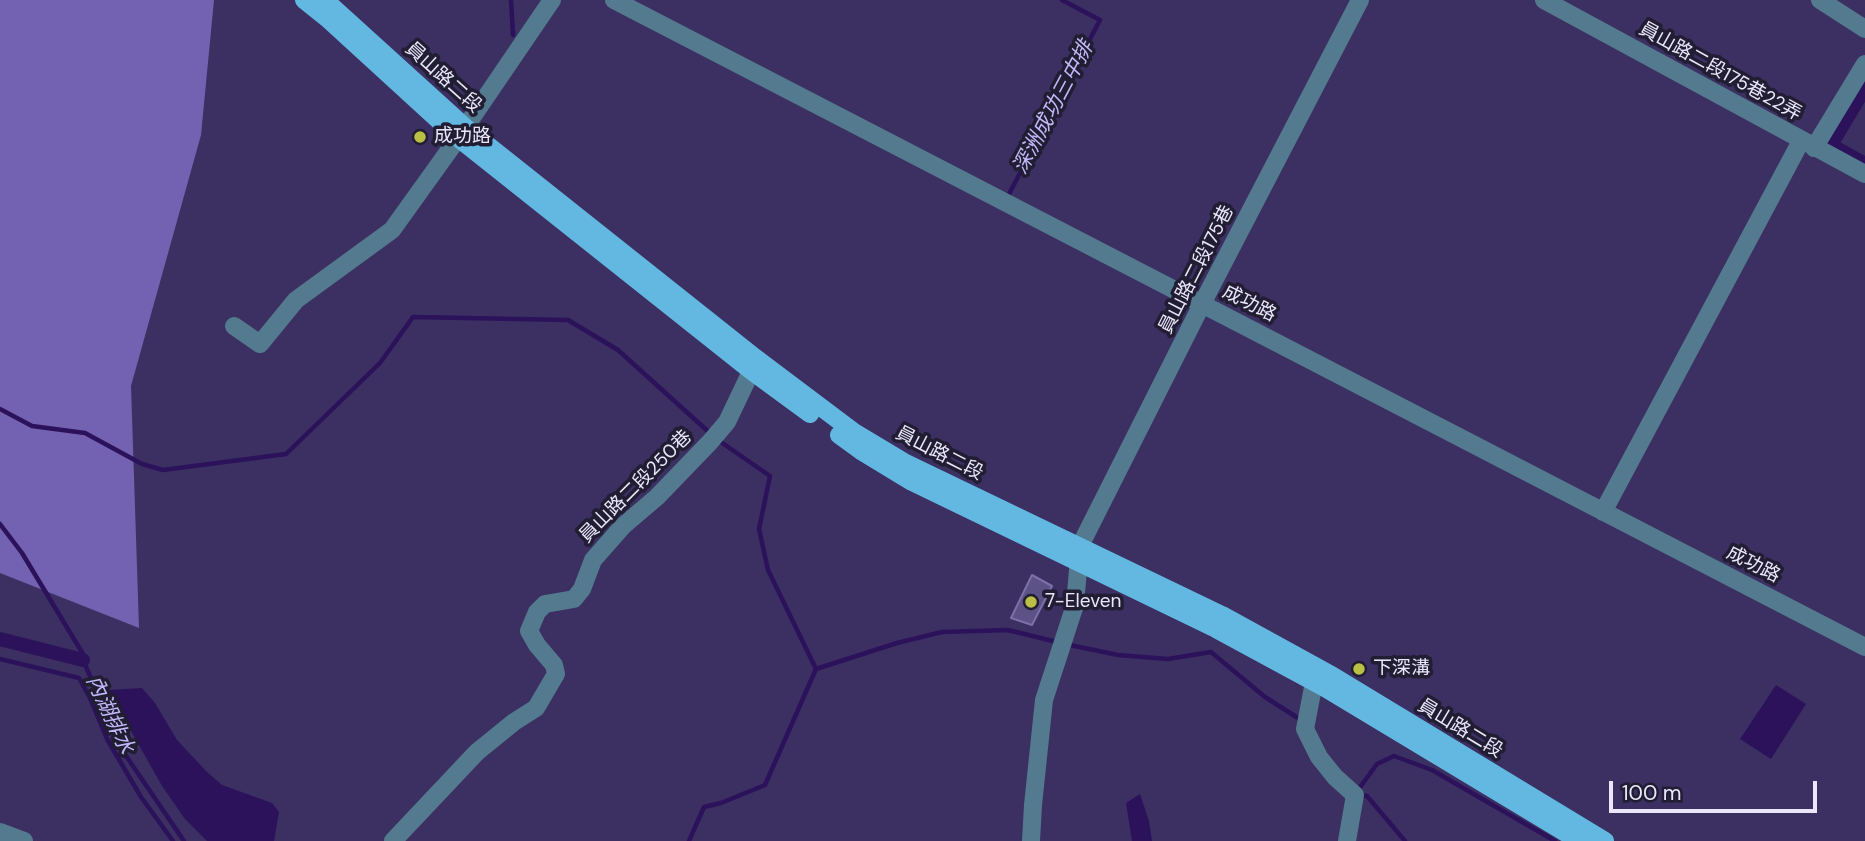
<!DOCTYPE html>
<html>
<head>
<meta charset="utf-8">
<style>
  body { margin:0 }
  #map { position:relative; width:1865px; height:841px; overflow:hidden; background:#3b3061; font-family:"DM Sans",sans-serif }
  canvas { display:block }
  .scale { position:absolute; left:1609px; top:781px; width:208px; height:32px; box-sizing:border-box; border:4px solid #eae7fa; border-top:0; padding-left:9px; font-size:21px; line-height:24px; white-space:nowrap; color:#eae7fa; -webkit-text-stroke:5px #211d33; paint-order:stroke }
</style>
</head>
<body>
<div id="map">
<canvas width="1865" height="841"></canvas>
<div class="scale">100 m</div>
</div>
<script>
const g = document.querySelector('canvas').getContext('2d');
g.lineJoin = 'round';
function fill(path, color) { g.fillStyle = color; g.fill(path, 'evenodd'); }
const shape = rows => new Path2D(rows.map(r => 'M' + r).join(''));
function strokePath(path, color, width, dash) { g.strokeStyle = color; g.lineWidth = width; g.lineCap = dash ? 'butt' : 'round'; g.setLineDash(dash || []); g.stroke(path); }
function label(font, color, halo, rows, align = 'center') {
  g.font = font + ' "DM Sans","Noto Sans TC",sans-serif'; g.lineWidth = 7; g.setLineDash([]); g.textBaseline = 'middle'; g.strokeStyle = halo; g.fillStyle = color; for (const [text, x, y, turn = 0] of rows) {
    g.save(); g.translate(x, y); g.rotate((+turn || 0) * Math.PI / 180); g.textAlign = isNaN(turn) ? turn : align; if (halo) g.strokeText(text, 0, 0); g.fillText(text, 0, 0); g.restore();
  }
}
fill(shape([
  [0,0,214,0,201,135,131,386,139,628,0,573]
]), '#7362b1');
fill(shape([
  [1776,685,1806,704,1771,759,1740,739],
  [142,688,155,703,177,740,207,772,222,785,272,803,279,812,274,841,207,841,185,819,162,786,108,690],
  [1140,794,1149,821,1152,841,1132,841,1126,803]
]), '#2b125b');
strokePath(shape([
  [511,0,513,35],
  [1008,196,1100,20,1062,0],
  [0,409,32,426,85,433,142,464,163,470,286,454,380,363,413,317,568,320,618,350,712,435],
  [718,440,770,476,759,529,768,570,816,669,897,643,942,632,1008,630,1057,642],
  [0,524,22,553,83,654],
  [1065,644,1118,655,1168,659,1211,652,1265,697,1301,720],
  [0,659,79,678,90,698,107,739,141,797,173,841],
  [83,660,122,750,184,841],
  [1358,790,1377,764,1394,756,1432,770,1555,841],
  [1360,795,1367,796,1405,841],
  [689,841,704,807,721,803,765,785,816,669]
]), '#2b125b', 4.5);
strokePath(shape([
  [1865,88,1831,145,1865,164],
  [0,639,83,660]
]), '#2b125b', 14);
const building = shape([
  [1032,575,1052,586,1032,625,1011,618,1032,575]
]);
fill(building, '#5c5286');
strokePath(building, '#7b71a8', 2);
strokePath(shape([
  [614,0,1865,647],
  [1544,0,1865,174],
  [1820,0,1865,29],
  [1814,148,1865,64],
  [234,326,260,344,296,300,392,230,458,138,552,0],
  [1603,512,1801,141],
  [1321,670,1314,682,1305,729,1319,757,1335,777,1355,795,1347,841],
  [0,832,24,841],
  [393,841,477,752,514,722,536,708,556,674,554,665,537,645,529,631,537,612,545,604,574,599,582,589,593,560,623,526,657,497,710,442,727,422,757,359],
  [1031,841,1033,805,1044,700,1075,605,1080,546,1202,304,1360,0]
]), '#537a8e', 18);
strokePath(shape([
  [304,0,329,20,458,138,750,370,810,414],
  [325,0,465,127,757,359,854,432,904,462,1222,615,1333,676,1605,841],
  [839,435,861,451,912,482,1216,629,1325,688,1579,841]
]), '#63b8e2', 18);
for (const [x, y, r, color] of [
  [420,137,7,"#bac045"],
  [1031,602,7,"#bac045"],
  [1359,669,7,"#bac045"]
]) { const dot = new Path2D(); dot.arc(x, y, r, 0, 2 * Math.PI); g.fillStyle = color; g.fill(dot); strokePath(dot, '#211d33', 2.5); }
label('19px', '#eae7fa', '#211d33', [
  ["員山路二段175巷22弄",1720,72,29],
  ["員山路二段",443,78,42],
  ["員山路二段175巷",1197,270,-63],
  ["成功路",1249,304,27],
  ["員山路二段",939,454,27],
  ["員山路二段250巷",636,487,-45],
  ["成功路",1753,565,27],
  ["員山路二段",1460,729,31]
]);
label('19px', '#eae7fa', '#211d33', [
  ["成功路",434,137],
  ["7-Eleven",1045,602],
  ["下深溝",1373,669]
], 'left');
label('italic 21px', '#c3b8f8', '#211d33', [
  ["深洲成功三中排",1054,108,-62],
  ["內湖排水",109,715,65]
]);
</script>
</body>
</html>
